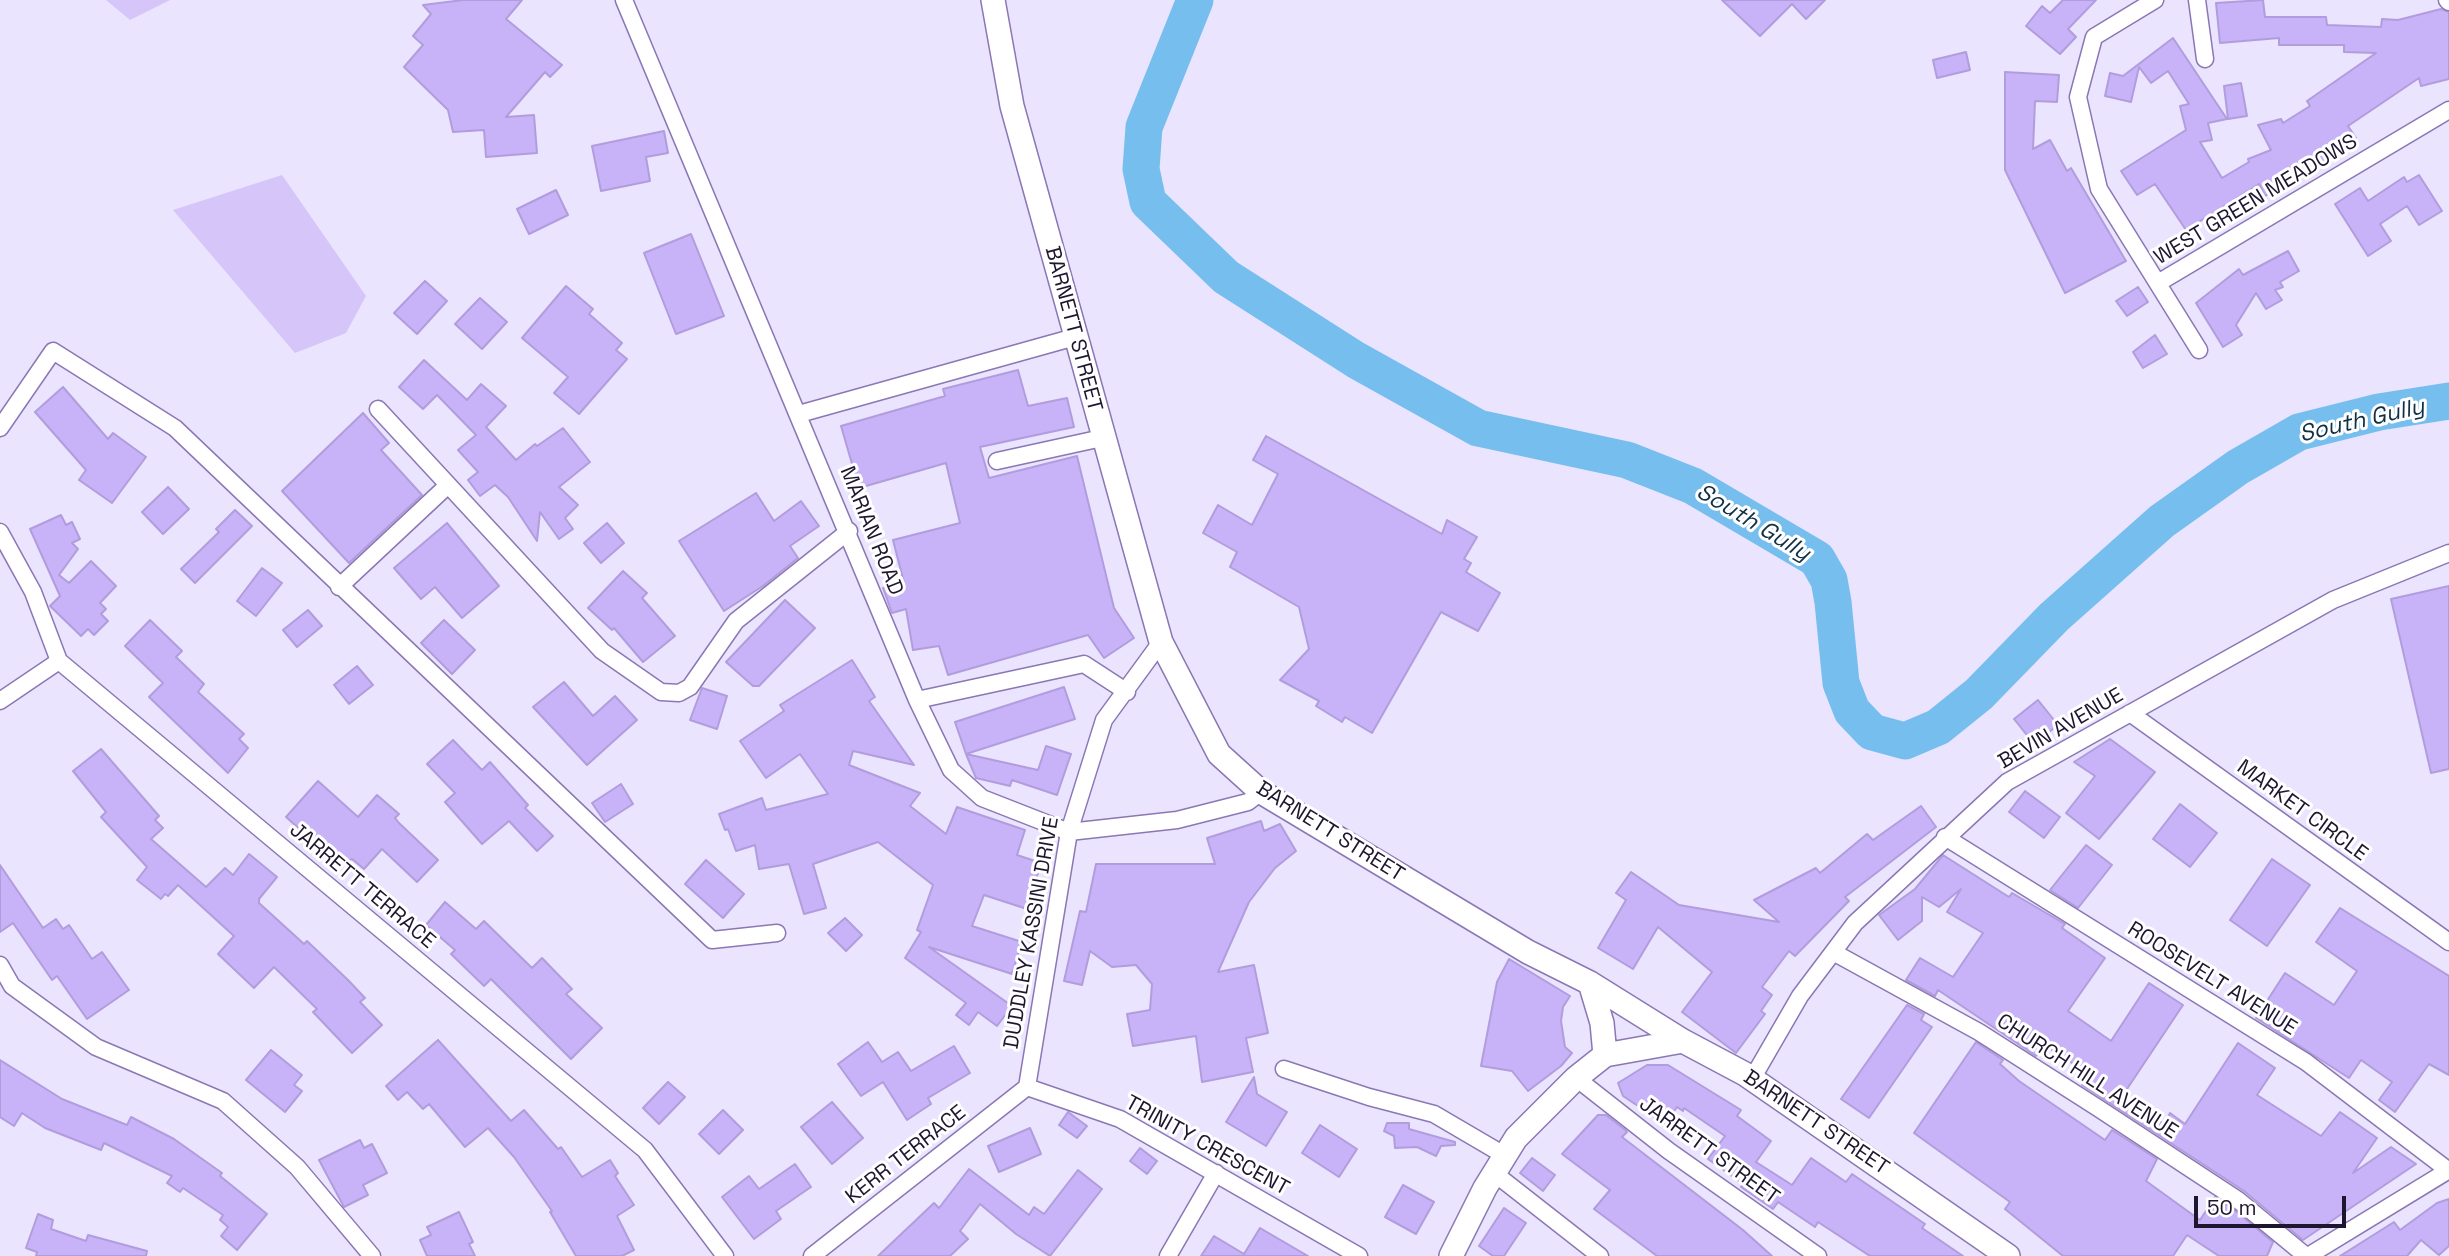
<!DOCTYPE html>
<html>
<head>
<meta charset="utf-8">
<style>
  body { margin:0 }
  #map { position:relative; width:2449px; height:1256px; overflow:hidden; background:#ebe4ff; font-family:"Space Grotesk",sans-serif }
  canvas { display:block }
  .scale { position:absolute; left:2194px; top:1196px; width:152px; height:32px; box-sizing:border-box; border:4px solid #1e162e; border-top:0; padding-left:9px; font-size:21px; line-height:24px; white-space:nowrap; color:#1e162e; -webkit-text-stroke:5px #fff; paint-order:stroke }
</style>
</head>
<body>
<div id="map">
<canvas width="2449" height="1256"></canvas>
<div class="scale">50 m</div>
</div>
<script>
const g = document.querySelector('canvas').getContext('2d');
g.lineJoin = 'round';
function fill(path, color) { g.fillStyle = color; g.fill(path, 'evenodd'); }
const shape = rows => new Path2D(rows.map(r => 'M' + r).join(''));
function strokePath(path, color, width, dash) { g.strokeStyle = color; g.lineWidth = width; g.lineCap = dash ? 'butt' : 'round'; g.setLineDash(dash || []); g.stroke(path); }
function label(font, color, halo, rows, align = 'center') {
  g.font = font + ' "Space Grotesk",sans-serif'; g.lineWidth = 6; g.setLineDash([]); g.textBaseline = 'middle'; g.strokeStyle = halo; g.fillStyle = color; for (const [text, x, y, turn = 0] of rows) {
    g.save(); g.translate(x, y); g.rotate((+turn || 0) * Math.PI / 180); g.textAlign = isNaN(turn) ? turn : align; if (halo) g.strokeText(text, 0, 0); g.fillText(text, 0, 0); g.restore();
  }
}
fill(shape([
  [106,0,170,0,130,20],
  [282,175,366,296,346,333,295,353,173,210]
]), '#d5c5f8');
strokePath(shape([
  [1195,0,1144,127,1141,169,1148,202,1226,277,1356,360,1478,428,1627,460,1693,486,1817,559,1829,580,1833,602,1841,683,1852,711,1872,732,1905,741,1938,727,1979,694,2054,617,2162,521,2238,467,2299,432,2379,412,2449,401]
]), '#76beee', 37);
const building = shape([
  [463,0,522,0,506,19,562,65,550,77,545,72,506,117,534,115,537,153,486,157,484,130,453,132,448,110,404,67,423,45,413,36,431,14,423,5,463,0],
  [1722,0,1825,0,1806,19,1792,4,1760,36,1722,0],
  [2063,0,2096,0,2068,29,2076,37,2060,54,2026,26,2042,6,2050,13,2063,0],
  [2263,0,2265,17,2326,17,2327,25,2381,27,2382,19,2398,20,2441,9,2449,12,2449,79,2421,86,2419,78,2348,126,2356,138,2340,148,2342,152,2265,196,2259,184,2186,230,2155,184,2137,195,2121,171,2186,130,2180,106,2189,104,2168,71,2151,83,2139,67,2131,102,2105,96,2110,73,2123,76,2173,38,2227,119,2208,123,2212,140,2200,142,2222,178,2249,162,2248,159,2271,150,2258,125,2281,119,2283,123,2310,106,2307,101,2376,53,2344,52,2344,45,2279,45,2279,38,2220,43,2216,3,2263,0],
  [1966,52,1970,70,1937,78,1933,60,1966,52],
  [2005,72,2059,75,2057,102,2035,101,2033,149,2050,140,2067,171,2071,168,2126,261,2065,293,2005,170,2005,72],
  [2241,83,2247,116,2228,119,2224,86,2241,83],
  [664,131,668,153,646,157,650,181,601,191,592,146,664,131],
  [2419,175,2442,211,2419,225,2407,206,2380,224,2391,241,2368,256,2335,204,2360,188,2368,201,2404,177,2407,182,2419,175],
  [556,190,568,215,529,234,517,209,556,190],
  [691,234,724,316,676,334,644,253,691,234],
  [2288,251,2299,271,2280,282,2283,287,2275,290,2282,300,2266,309,2256,293,2236,325,2242,335,2223,347,2196,303,2239,269,2243,275,2288,251],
  [425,281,447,301,417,334,394,313,425,281],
  [566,286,593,309,589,314,622,343,616,350,627,359,579,414,554,393,568,377,522,338,566,286],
  [2138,287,2148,302,2127,316,2116,301,2138,287],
  [480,298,507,322,482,349,455,324,480,298],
  [2155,335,2167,354,2143,368,2133,352,2155,335],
  [424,360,467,400,481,384,506,406,486,427,516,460,535,444,537,446,563,428,590,462,559,487,578,505,565,518,573,529,559,539,540,512,537,541,508,497,495,485,480,496,468,480,478,472,458,450,476,435,437,395,423,409,399,387,424,360],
  [1018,370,1028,406,1067,398,1074,427,980,447,989,478,1077,456,1114,608,1134,638,1104,658,1088,635,948,675,939,646,913,650,906,609,892,613,883,588,904,583,893,540,960,523,946,463,859,488,841,426,945,396,943,389,1018,370],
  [63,387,108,439,113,433,146,457,112,503,79,480,86,470,35,412,63,387],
  [363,413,389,443,381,450,422,495,349,563,282,491,363,413],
  [1266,436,1442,534,1447,520,1477,537,1464,559,1471,563,1466,572,1500,593,1478,631,1441,612,1372,733,1345,717,1342,722,1316,706,1319,701,1280,680,1309,649,1299,607,1230,567,1237,552,1203,533,1218,505,1252,525,1278,474,1253,460,1266,436],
  [168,487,189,509,163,534,142,512,168,487],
  [756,493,774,521,801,501,819,526,790,546,798,558,763,586,724,611,679,541,756,493],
  [235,510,252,526,195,583,181,569,219,532,216,529,235,510],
  [61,515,66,525,72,522,80,539,72,543,78,549,59,575,69,583,91,561,116,586,100,603,106,609,101,614,108,621,94,635,88,629,81,636,50,606,60,596,30,529,61,515],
  [447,523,499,586,462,618,435,587,421,599,394,568,447,523],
  [607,523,624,543,601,563,584,543,607,523],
  [262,568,282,583,256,616,237,601,262,568],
  [623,571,647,593,642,598,675,636,643,662,614,628,612,630,588,608,623,571],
  [2449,586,2449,769,2431,773,2391,599,2449,586],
  [785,600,815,628,759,686,753,686,726,662,785,600],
  [308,610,322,626,297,647,283,630,308,610],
  [150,620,182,651,176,657,204,684,198,692,244,734,239,739,248,748,228,773,149,697,163,683,125,646,150,620],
  [444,620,475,650,452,674,421,643,444,620],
  [852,660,875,697,869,701,914,765,853,751,849,765,920,793,910,806,946,834,957,807,1025,830,1017,855,1041,863,1027,909,984,895,972,926,1022,942,1012,974,929,947,1012,1006,997,1026,978,1012,969,1025,956,1015,966,1003,905,958,921,932,917,930,933,885,878,842,813,864,826,908,804,914,789,864,759,869,755,845,736,851,728,829,725,830,719,814,762,798,766,810,828,794,800,754,766,778,740,741,784,711,780,705,852,660],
  [357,666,373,685,349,704,334,685,357,666],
  [564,682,593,716,615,696,637,720,587,765,533,707,564,682],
  [1064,687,1075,719,966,754,955,722,1064,687],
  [702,688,727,696,717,729,690,720,702,688],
  [2038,700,2058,725,2034,744,2014,719,2038,700],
  [2110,739,2155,772,2099,839,2066,813,2095,776,2074,762,2110,739],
  [453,740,482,770,490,762,528,805,525,808,553,836,537,851,509,821,482,844,445,802,455,793,427,764,453,740],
  [1046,746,1071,754,1057,795,1012,780,1010,786,976,778,966,754,1038,770,1046,746],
  [101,749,159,816,155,820,163,828,151,839,206,887,225,868,233,875,249,854,277,877,259,899,259,903,304,944,307,941,348,980,365,998,360,1002,382,1025,352,1053,313,1012,317,1009,274,967,254,988,218,954,234,936,178,885,168,896,165,894,161,899,137,880,147,867,101,817,106,812,73,771,101,749],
  [318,781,358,817,377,795,399,814,395,818,399,823,438,860,417,882,382,849,364,869,352,859,345,863,317,839,314,842,286,817,318,781],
  [621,784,633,804,605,822,592,803,621,784],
  [2025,791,2060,817,2044,838,2009,812,2025,791],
  [2180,804,2217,833,2190,867,2153,839,2180,804],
  [1921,806,1936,827,1845,897,1849,901,1795,956,1789,951,1762,987,1772,995,1761,1011,1765,1014,1736,1053,1682,1012,1712,972,1658,927,1633,969,1598,948,1626,900,1616,893,1631,872,1679,905,1779,922,1754,900,1816,868,1820,873,1867,834,1873,840,1921,806],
  [1261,821,1264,831,1280,824,1296,851,1275,868,1249,902,1218,972,1254,965,1268,1033,1246,1038,1253,1072,1202,1082,1196,1036,1133,1046,1127,1014,1150,1010,1152,984,1136,965,1112,967,1090,951,1082,985,1064,981,1080,911,1086,912,1096,864,1215,864,1207,838,1261,821],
  [2086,845,2112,865,2078,908,2050,890,2086,845],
  [1943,855,2009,897,2012,893,2065,924,2062,928,2105,958,2068,1011,2111,1041,2149,983,2183,1005,2123,1095,2164,1124,2170,1113,2185,1124,2238,1043,2275,1068,2257,1095,2321,1136,2340,1112,2377,1138,2353,1173,2391,1147,2416,1164,2303,1240,2244,1191,2082,1085,2089,1074,2044,1045,2036,1056,1938,990,1935,996,1906,980,1920,958,1953,977,1983,933,1947,912,1961,889,1939,907,1922,897,1922,921,1898,940,1879,915,1915,889,1943,855],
  [2272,859,2310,885,2267,946,2230,920,2272,859],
  [706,860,744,894,723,918,685,884,706,860],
  [0,865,43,928,56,919,63,929,69,925,92,959,102,952,129,990,87,1019,57,976,52,980,13,923,0,932,0,865],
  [445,902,476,929,484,921,532,968,542,958,572,989,566,994,602,1028,571,1059,491,979,484,986,451,954,455,950,426,925,445,902],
  [2340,908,2449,976,2449,1075,2429,1064,2395,1112,2379,1100,2392,1082,2361,1060,2349,1078,2256,1018,2285,973,2334,1005,2357,971,2316,942,2340,908],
  [845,918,862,935,846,951,828,933,845,918],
  [1509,959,1570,996,1563,1007,1561,1021,1565,1047,1572,1053,1561,1066,1528,1091,1512,1071,1481,1066,1497,982,1509,959],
  [1907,1005,1924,1014,1921,1020,1932,1027,1869,1118,1841,1099,1907,1005],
  [438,1040,511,1121,524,1110,558,1149,561,1147,582,1177,610,1160,618,1173,615,1176,634,1205,617,1216,634,1250,622,1256,576,1256,550,1212,552,1211,514,1157,488,1128,465,1147,429,1104,423,1109,407,1092,398,1100,386,1086,438,1040],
  [868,1042,882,1062,898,1052,911,1071,954,1046,970,1073,928,1098,931,1104,907,1120,883,1082,861,1096,838,1064,868,1042],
  [1976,1042,2003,1060,2000,1064,2019,1081,2105,1140,2112,1130,2157,1159,2146,1181,2200,1220,2215,1197,2232,1208,2273,1242,2267,1256,2219,1256,2187,1235,2173,1256,2063,1256,2005,1209,2010,1202,1914,1133,1976,1042],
  [271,1050,302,1075,294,1085,302,1091,285,1112,246,1080,271,1050],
  [0,1060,62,1099,127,1125,131,1117,174,1139,222,1173,220,1176,267,1214,237,1250,221,1236,228,1227,220,1220,223,1215,183,1188,180,1192,167,1183,172,1176,104,1143,101,1150,45,1128,22,1113,14,1126,0,1117,0,1060],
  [1647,1065,1668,1065,1741,1110,1737,1116,1771,1141,1756,1162,1792,1185,1811,1158,1846,1182,1852,1174,1925,1224,1922,1228,1963,1256,1870,1256,1818,1222,1815,1227,1778,1202,1773,1209,1741,1187,1743,1184,1708,1159,1725,1136,1684,1108,1683,1111,1677,1107,1665,1124,1623,1096,1618,1083,1647,1065],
  [1254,1077,1257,1094,1287,1112,1266,1146,1226,1122,1254,1077],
  [668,1082,685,1097,659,1124,643,1108,668,1082],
  [832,1102,863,1138,832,1164,801,1127,832,1102],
  [723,1110,743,1130,719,1154,699,1134,723,1110],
  [1068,1112,1087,1126,1077,1138,1059,1125,1068,1112],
  [1598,1115,1606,1115,1624,1129,1627,1132,1622,1137,1743,1230,1772,1256,1657,1256,1594,1209,1610,1190,1562,1154,1598,1115],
  [1387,1123,1409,1123,1409,1129,1455,1142,1455,1145,1441,1146,1436,1156,1417,1147,1395,1148,1394,1136,1384,1131,1387,1123],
  [1320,1125,1357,1149,1339,1177,1302,1153,1320,1125],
  [1030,1128,1041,1154,999,1172,988,1146,1030,1128],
  [360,1140,364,1148,372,1144,387,1173,363,1185,368,1195,344,1207,319,1160,360,1140],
  [1140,1148,1157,1161,1147,1174,1130,1161,1140,1148],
  [1532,1158,1555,1175,1543,1191,1520,1173,1532,1158],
  [795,1164,811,1187,776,1211,781,1219,754,1239,722,1197,749,1176,759,1189,795,1164],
  [969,1169,1029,1215,1034,1207,1044,1214,1078,1170,1102,1189,1050,1256,1016,1234,980,1204,960,1231,968,1239,950,1256,878,1256,934,1203,939,1208,969,1169],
  [1403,1185,1434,1202,1416,1234,1385,1217,1403,1185],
  [2449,1199,2449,1246,2439,1255,2421,1240,2407,1256,2340,1256,2394,1222,2400,1230,2437,1203,2449,1199],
  [1504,1208,1526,1223,1504,1256,1493,1256,1479,1246,1504,1208],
  [459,1212,473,1242,469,1244,475,1256,427,1256,420,1240,431,1235,427,1227,459,1212],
  [38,1214,53,1220,51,1229,86,1241,88,1235,147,1251,146,1256,36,1256,37,1252,26,1248,38,1214],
  [1260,1228,1308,1256,1201,1256,1214,1236,1244,1254,1260,1228]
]);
fill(building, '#c8b2f8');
strokePath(building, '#b19ddd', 2);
const street = shape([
  [624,0,917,700,951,770,982,798,1069,832,1177,820,1248,802,1261,792],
  [2155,0,2094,37,2078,97,2099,189,2199,350],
  [2197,0,2205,59],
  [2447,0,2449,2],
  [2158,283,2449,110],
  [378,409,602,651,661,692,679,693,690,687,736,621,849,531],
  [799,414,1075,337],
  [0,428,53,351,175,428,712,940,777,933],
  [997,461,1102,438],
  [0,532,33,592,59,661,645,1150,725,1256],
  [339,587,447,486],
  [917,700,1084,664,1127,692],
  [0,701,59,661],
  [2130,713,2449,942],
  [1945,837,2306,1062,2449,1171],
  [1833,952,1979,1032,2098,1108,2238,1200,2306,1256],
  [0,965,12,986,96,1047,223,1101,297,1167,372,1256],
  [1284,1069,1369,1097,1434,1114,1504,1155],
  [1576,1078,1669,1151,1818,1256],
  [1752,1079,1800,996,1855,923,2007,782,2333,600,2449,553],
  [1027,1087,1069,832,1104,720,1161,642],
  [1027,1087,1120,1119,1359,1256],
  [1494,1173,1600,1256],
  [812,1256,1027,1087],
  [1168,1256,1216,1173],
  [2308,1256,2449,1170]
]);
const secondary = shape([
  [993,0,1012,106,1161,642,1219,754,1261,792,1528,952,1590,983,1683,1041,1745,1074,2008,1256],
  [1590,983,1602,1023,1605,1055],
  [1451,1256,1485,1188,1516,1138,1576,1078,1605,1055,1683,1041]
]);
strokePath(street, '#8b77b4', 19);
strokePath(secondary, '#8b77b4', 26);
strokePath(street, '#fff', 16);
strokePath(secondary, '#fff', 23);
label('21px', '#1e162e', '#fff', [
  ["WEST GREEN MEADOWS",2256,200,-31],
  ["BARNETT STREET",1073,329,75],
  ["MARIAN ROAD",871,531,68],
  ["BEVIN AVENUE",2061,729,-30],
  ["MARKET CIRCLE",2302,811,36],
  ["BARNETT STREET",1330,832,32],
  ["JARRETT TERRACE",362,886,40],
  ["DUDDLEY KASSINI DRIVE",1032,933,-80],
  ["ROOSEVELT AVENUE",2212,979,32],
  ["CHURCH HILL AVENUE",2087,1077,33],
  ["BARNETT STREET",1816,1123,34],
  ["TRINITY CRESCENT",1207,1146,29],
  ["JARRETT STREET",1709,1151,36],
  ["KERR TERRACE",906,1155,-38]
]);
label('italic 23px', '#103044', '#fff', [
  ["South Gully",2362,421,-13],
  ["South Gully",1753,523,31]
]);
</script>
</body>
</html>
